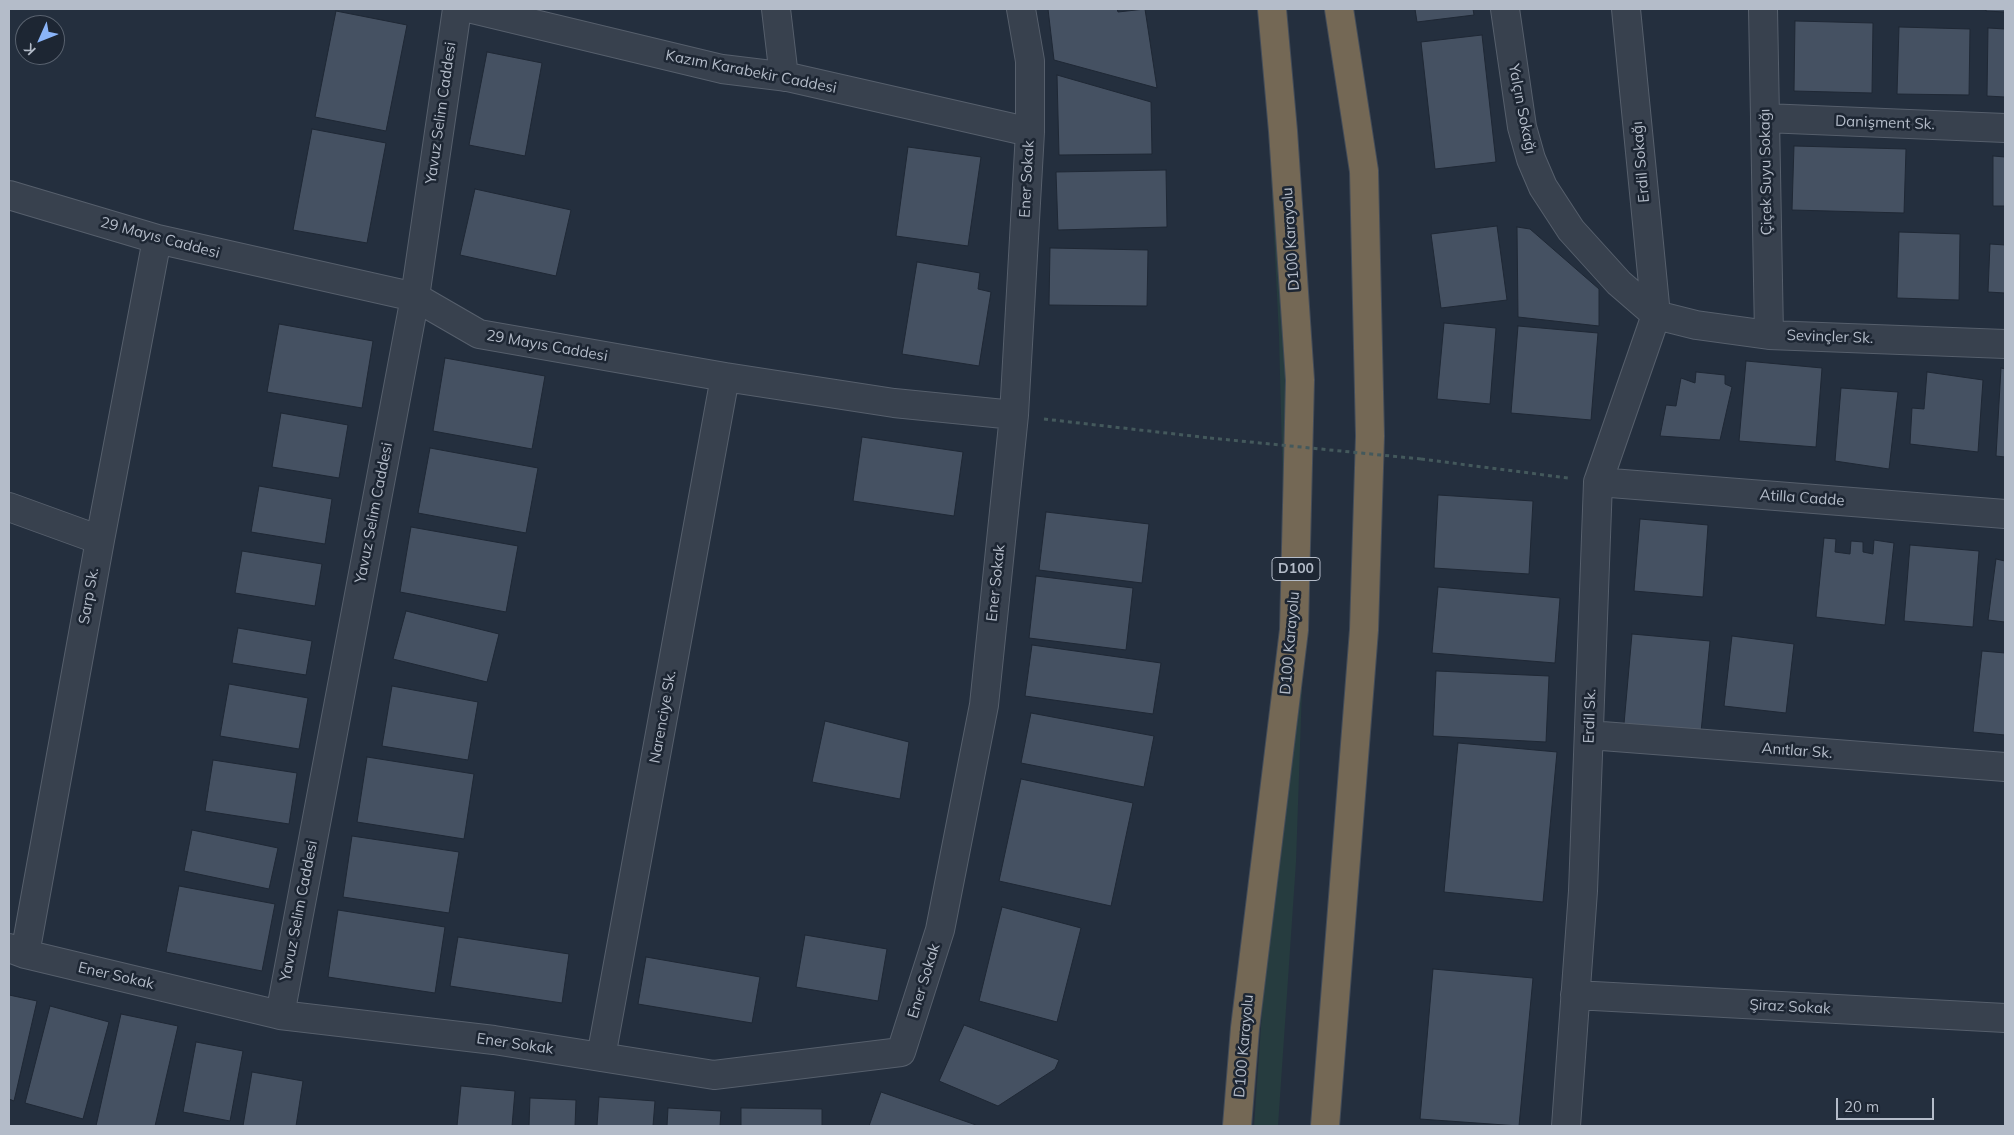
<!DOCTYPE html>
<html>
<head>
<meta charset="utf-8">
<style>
  body { margin:0 }
  #map { position:relative; width:2014px; height:1135px; overflow:hidden; background:#242f3e; font-family:Mulish,sans-serif }
  canvas { display:block }
  .frame { position:absolute; inset:0; border:10px solid #b4bcc9; pointer-events:none }
  .north { position:absolute; left:15px; top:15px; width:50px; height:50px; box-sizing:border-box; background:#1d2633; border:1px solid #59626f; border-radius:50%; rotate:226deg; font-size:14px; font-weight:700; line-height:20px; text-align:center; color:#b4bcc9 }
  .north::after { content:''; display:block; margin:auto; width:18px; height:22px; background:#8ab4f8; clip-path:polygon(50% 0,100% 100%,50% 72%,0 100%) }
  .scale { position:absolute; left:1836px; top:1098px; width:98px; height:22px; box-sizing:border-box; border:2px solid #b4bcc9; border-top:0; padding-left:6px; font-size:15px; line-height:18px; white-space:nowrap; color:#b4bcc9; -webkit-text-stroke:4px #1d2633; paint-order:stroke }
</style>
</head>
<body>
<div id="map">
<canvas width="2014" height="1135"></canvas>
<div class="frame"></div>
<div class="north">K</div>
<div class="scale">20 m</div>
</div>
<script>
const g = document.querySelector('canvas').getContext('2d');
g.lineJoin = 'round';
function fill(path, color) { g.fillStyle = color; g.fill(path, 'evenodd'); }
const shape = rows => new Path2D(rows.map(r => 'M' + r).join(''));
function strokePath(path, color, width, dash) { g.strokeStyle = color; g.lineWidth = width; g.lineCap = dash ? 'butt' : 'round'; g.setLineDash(dash || []); g.stroke(path); }
function label(font, color, halo, rows, align = 'center') {
  g.font = font + ' Mulish,sans-serif'; g.lineWidth = 5; g.setLineDash([]); g.textBaseline = 'middle'; g.strokeStyle = halo; g.fillStyle = color; for (const [text, x, y, turn = 0] of rows) {
    g.save(); g.translate(x, y); g.rotate((+turn || 0) * Math.PI / 180); g.textAlign = isNaN(turn) ? turn : align; if (halo) g.strokeText(text, 0, 0); g.fillText(text, 0, 0); g.restore();
  }
}
fill(shape([
  [1259,9,1304,499,1302,689,1296,862,1278,1126,1254,1126,1275,827,1280,678,1283,492,1279,336,1270,154]
]), '#263c3f');
const building = shape([
  [1048,9,1117,9,1118,12,1145,9,1157,88,1054,60,1048,9],
  [1415,9,1473,9,1474,15,1417,22,1415,9],
  [1986,9,2005,9,2005,12,1986,11,1986,9],
  [336,11,407,25,386,131,315,117,336,11],
  [1795,21,1873,23,1872,93,1794,91,1795,21],
  [1899,27,1970,29,1969,95,1897,94,1899,27],
  [1988,28,2005,29,2005,97,1987,96,1988,28],
  [1482,35,1496,162,1435,169,1421,42,1482,35],
  [487,52,542,63,525,156,469,145,487,52],
  [1057,75,1151,102,1152,154,1059,155,1057,75],
  [312,129,386,143,367,243,293,230,312,129],
  [1794,146,1906,149,1904,213,1792,210,1794,146],
  [908,147,981,157,968,246,896,236,908,147],
  [1993,156,2005,157,2005,206,1993,206,1993,156],
  [1166,170,1167,227,1058,230,1056,172,1166,170],
  [475,189,571,210,556,276,460,255,475,189],
  [1497,226,1507,300,1441,308,1431,234,1497,226],
  [1517,227,1530,229,1599,289,1599,326,1518,317,1517,227],
  [1899,232,1960,234,1959,300,1897,298,1899,232],
  [1990,244,2005,245,2005,293,1988,292,1990,244],
  [1050,248,1148,250,1147,306,1049,305,1050,248],
  [917,262,980,273,978,289,991,292,979,366,902,354,917,262],
  [1444,323,1496,328,1490,404,1437,399,1444,323],
  [279,324,373,341,362,408,267,392,279,324],
  [1518,326,1598,333,1591,420,1511,413,1518,326],
  [445,358,545,376,532,449,433,431,445,358],
  [1746,361,1822,368,1816,447,1739,441,1746,361],
  [2001,368,2005,369,2005,457,1996,456,2001,368],
  [1696,372,1725,375,1725,384,1732,387,1720,440,1660,436,1666,405,1676,406,1681,378,1695,383,1696,372],
  [1927,372,1983,380,1978,452,1910,444,1912,408,1924,409,1927,372],
  [1841,388,1898,392,1889,469,1835,461,1841,388],
  [281,413,348,425,339,478,272,467,281,413],
  [862,437,963,452,954,516,853,501,862,437],
  [430,448,538,468,526,533,418,513,430,448],
  [259,486,332,499,325,544,251,532,259,486],
  [1438,495,1533,501,1529,574,1434,568,1438,495],
  [1046,512,1149,524,1142,583,1039,570,1046,512],
  [1640,519,1708,525,1703,597,1634,591,1640,519],
  [411,527,518,546,506,612,400,592,411,527],
  [1824,538,1836,539,1835,552,1850,554,1851,541,1863,542,1863,552,1873,554,1874,540,1894,543,1885,625,1816,617,1824,538],
  [1910,545,1979,551,1973,627,1904,621,1910,545],
  [242,551,322,564,315,606,235,593,242,551],
  [1996,559,2005,561,2005,622,1988,620,1996,559],
  [1036,576,1133,588,1126,650,1029,638,1036,576],
  [1438,587,1560,598,1555,663,1432,653,1438,587],
  [406,611,499,634,487,682,393,659,406,611],
  [238,628,312,641,306,675,232,663,238,628],
  [1632,634,1710,641,1701,732,1624,724,1632,634],
  [1732,636,1794,644,1786,713,1724,706,1732,636],
  [1032,645,1161,663,1153,714,1025,696,1032,645],
  [1982,651,2005,653,2005,735,1973,732,1982,651],
  [1436,671,1549,676,1546,742,1433,736,1436,671],
  [229,684,308,698,299,749,220,736,229,684],
  [392,686,478,702,468,760,382,746,392,686],
  [1031,713,1154,736,1144,787,1021,763,1031,713],
  [825,721,909,742,900,799,812,782,825,721],
  [1458,743,1557,752,1543,902,1444,892,1458,743],
  [367,757,474,774,464,839,357,822,367,757],
  [213,760,297,773,289,824,205,811,213,760],
  [1021,779,1133,803,1111,906,999,881,1021,779],
  [192,830,278,848,269,889,184,871,192,830],
  [352,836,459,852,449,913,343,897,352,836],
  [179,886,275,904,262,971,166,952,179,886],
  [1002,907,1081,928,1057,1022,979,1001,1002,907],
  [338,910,445,927,435,993,328,977,338,910],
  [805,935,887,949,878,1001,796,987,805,935],
  [458,937,569,954,562,1003,450,986,458,937],
  [646,957,760,977,752,1023,638,1004,646,957],
  [1433,969,1533,978,1519,1126,1420,1119,1433,969],
  [9,995,37,1001,14,1101,9,1099,9,995],
  [50,1006,109,1022,83,1119,25,1103,50,1006],
  [121,1014,178,1026,155,1126,96,1126,121,1014],
  [964,1025,1059,1060,1055,1069,998,1106,939,1081,964,1025],
  [196,1042,243,1051,230,1121,183,1112,196,1042],
  [252,1072,303,1081,296,1126,243,1126,252,1072],
  [461,1086,515,1091,512,1126,457,1126,461,1086],
  [881,1092,976,1125,976,1126,869,1126,881,1092],
  [599,1097,655,1101,653,1126,597,1126,599,1097],
  [530,1098,576,1100,575,1126,529,1126,530,1098],
  [668,1108,721,1111,720,1126,667,1126,668,1108],
  [741,1108,822,1109,822,1126,741,1126,741,1108]
]);
fill(building, '#455162');
strokePath(building, '#1f2835', 1);
const minor = shape([
  [472,9,722,69,788,77,1030,132],
  [776,9,784,77],
  [1505,9,1522,127,1531,159,1543,187,1571,230,1619,283,1656,315,1696,325,1769,335,2005,344],
  [1763,9,1769,335],
  [1765,118,2005,128],
  [9,195,157,239,415,297,479,334,725,377,894,403,1014,415],
  [1598,482,2005,514],
  [9,507,100,540],
  [1589,735,2005,767],
  [9,948,25,954,280,1015,494,1040,714,1075,901,1052,940,930,984,705,1014,415,1030,132,1030,61,1021,9],
  [25,954,100,540,157,239],
  [1575,995,2005,1018],
  [280,1015,415,297,457,9],
  [601,1057,725,377],
  [1566,1126,1583,891,1598,482,1656,315,1626,9]
]);
const highway = shape([
  [1237,1126,1245,1028,1294,630,1300,380,1283,131,1272,9],
  [1325,1126,1364,630,1370,436,1364,171,1339,9]
]);
strokePath(minor, '#565f6c', 30);
strokePath(highway, '#434c59', 30);
strokePath(shape([
  [1044,419,1210,438],
  [1421,459,1568,478]
]), '#44595c', 3, [4, 4]);
strokePath(minor, '#38414e', 28);
strokePath(highway, '#746855', 28);
strokePath(shape([
  [1210,438,1421,459]
]), '#44595c', 3, [4, 4]);
for (const [x, y, w] of [
  [1296,569,48]
]) { const box = new Path2D(); box.roundRect(x - w / 2, y - 11.5, w, 23, 4); g.fillStyle = '#1d2633'; g.fill(box); strokePath(box, '#b4bcc9', 1); }
label('bold 14px', '#b4bcc9', null, [
  ["D100",1296,569]
]);
label('15px', '#b4bcc9', '#1d2633', [
  ["Kazım Karabekir Caddesi",751,72,11],
  ["Yalçın Sokağı",1522,109,79],
  ["Yavuz Selim Caddesi",441,113,-82],
  ["Danişment Sk.",1885,123,2],
  ["Erdil Sokağı",1641,162,-95],
  ["Çiçek Suyu Sokağı",1766,172,-91],
  ["Ener Sokak",1027,179,-87],
  ["29 Mayıs Caddesi",160,238,15],
  ["D100 Karayolu",1291,239,-94],
  ["Sevinçler Sk.",1830,337,2],
  ["29 Mayıs Caddesi",547,346,10],
  ["Atilla Cadde",1802,498,4],
  ["Yavuz Selim Caddesi",374,513,-79],
  ["Ener Sokak",996,583,-84],
  ["Sarp Sk.",89,596,-80],
  ["D100 Karayolu",1290,643,-85],
  ["Erdil Sk.",1590,716,-88],
  ["Narenciye Sk.",663,717,-80],
  ["Anıtlar Sk.",1797,751,4],
  ["Yavuz Selim Caddesi",299,911,-79],
  ["Ener Sokak",116,976,13],
  ["Ener Sokak",924,981,-73],
  ["Şiraz Sokak",1790,1007,3],
  ["Ener Sokak",515,1044,8],
  ["D100 Karayolu",1244,1046,-85]
]);
</script>
</body>
</html>
